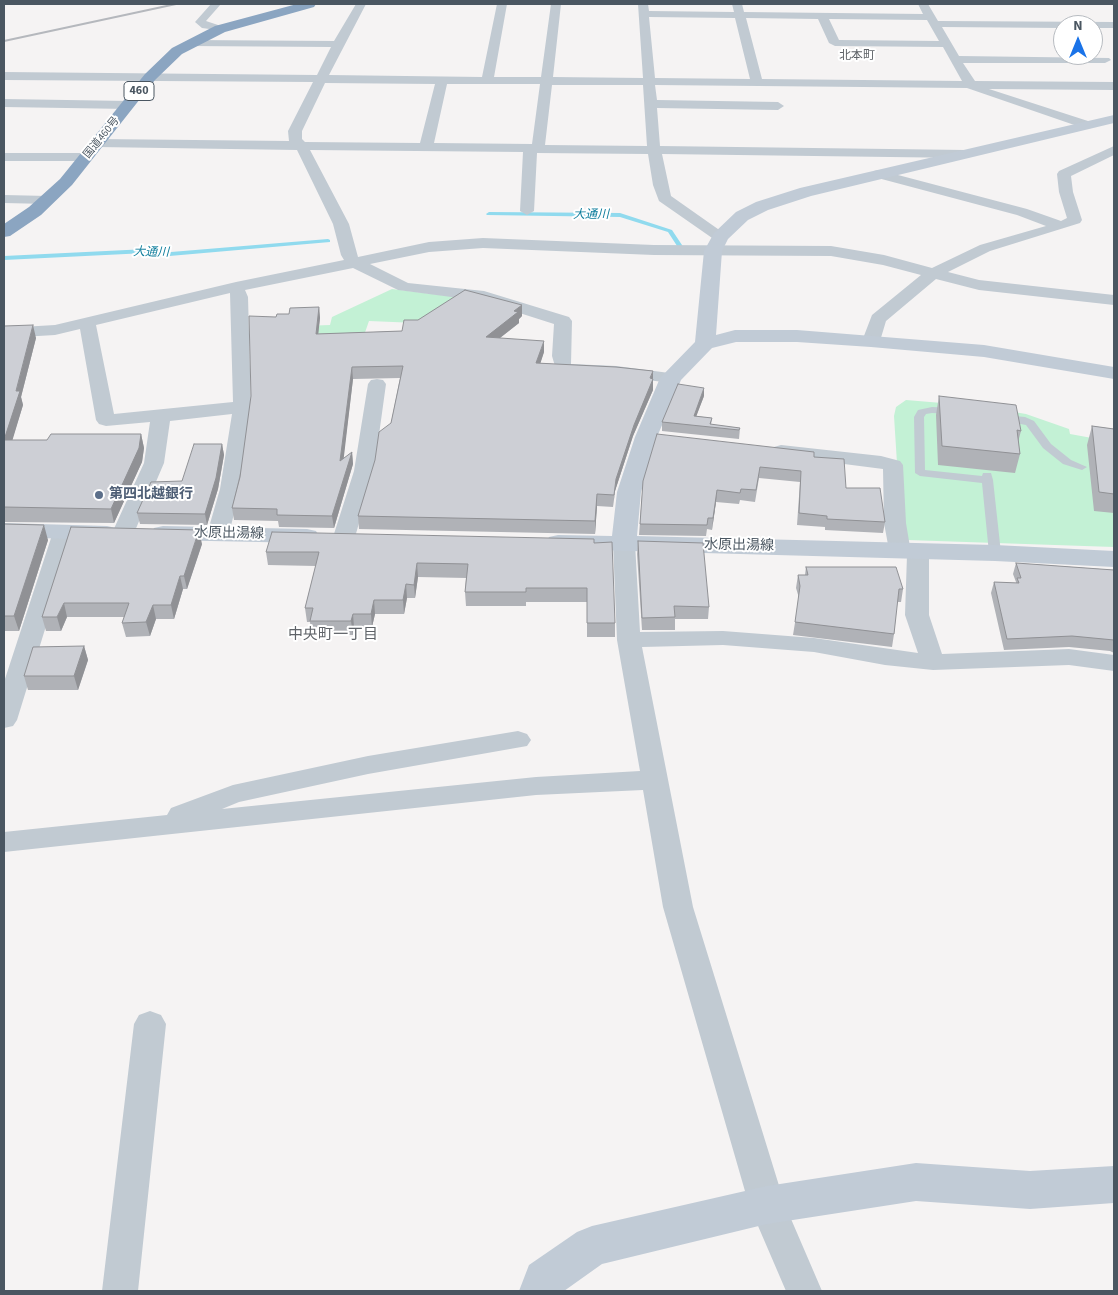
<!DOCTYPE html>
<html>
<head>
<meta charset="utf-8">
<style>
  body { margin:0 }
  #map { position:relative; width:1118px; height:1295px; overflow:hidden; background:#f5f3f3; font-family:"Source Sans 3",sans-serif }
  canvas { display:block }
  .frame { position:absolute; inset:0; border:5px solid #4a5661; pointer-events:none }
  .north { position:absolute; left:1053px; top:15px; width:50px; height:50px; box-sizing:border-box; background:#fff; border:1px solid #b7bbc0; border-radius:50%; rotate:0deg; font-size:14px; font-weight:700; line-height:20px; text-align:center; color:#4a5661 }
  .north::after { content:''; display:block; margin:auto; width:18px; height:22px; background:#1a73e8; clip-path:polygon(50% 0,100% 100%,50% 72%,0 100%) }
</style>
</head>
<body>
<div id="map">
<canvas width="1118" height="1295"></canvas>
<div class="frame"></div>
<div class="north">N</div>
</div>
<script>
const g = document.querySelector('canvas').getContext('2d');
g.lineJoin = 'round';
function fill(path, color) { g.fillStyle = color; g.fill(path, 'evenodd'); }
const shape = rows => new Path2D(rows.map(r => 'M' + r).join(''));
function strokePath(path, color, width, dash) { g.strokeStyle = color; g.lineWidth = width; g.lineCap = dash ? 'butt' : 'round'; g.setLineDash(dash || []); g.stroke(path); }
function label(font, color, halo, rows, align = 'center') {
  g.font = font + ' "Source Sans 3","Noto Sans JP",sans-serif'; g.lineWidth = 4; g.setLineDash([]); g.textBaseline = 'middle'; g.strokeStyle = halo; g.fillStyle = color; for (const [text, x, y, turn = 0] of rows) {
    g.save(); g.translate(x, y); g.rotate((+turn || 0) * Math.PI / 180); g.textAlign = isNaN(turn) ? turn : align; if (halo) g.strokeText(text, 0, 0); g.fillText(text, 0, 0); g.restore();
  }
}
fill(shape([
  [392,289,465,298,441,324,369,321,362,341,325,401,302,326,330,325,332,317],
  [906,400,978,406,1026,414,1069,429,1070,434,1114,442,1114,547,907,540,901,526,894,416,896,407]
]), '#c3f1d5');
fill(shape([
  [489,212,620,213,672,230,684,248,679,249,668,232,620,217,487,215,486,214,489,212],
  [328,239,330,240,330,242,158,257,146,253,4,260,4,256,147,249,159,253,328,239]
]), '#90daee');
fill(shape([
  [932,407,954,408,959,411,954,414,932,413,926,414,924,417,925,470,982,476,983,473,991,473,993,480,1001,553,999,555,991,555,989,553,982,483,920,476,915,473,914,417,918,410,932,407],
  [1003,415,1025,417,1034,421,1051,444,1071,460,1087,467,1082,470,1063,464,1043,448,1026,425,999,420,998,418,1003,415]
]), '#c1cad2');
fill(shape([
  [211,4,221,4,206,21,224,27,224,31,202,28,195,22,211,4],
  [356,4,366,4,329,75,482,77,497,4,507,4,494,77,541,77,551,4,561,4,553,77,643,78,638,4,648,4,649,11,734,12,732,4,742,4,744,12,923,14,918,4,928,4,938,21,1114,22,1114,28,1093,28,1093,25,1063,25,1063,28,942,27,959,56,1109,58,1111,60,1105,63,963,63,975,81,1114,82,1114,90,989,89,1091,122,1092,125,1091,128,1086,129,967,88,655,85,657,100,778,102,784,106,778,110,657,108,660,146,966,150,973,154,966,158,662,154,671,196,725,234,728,237,725,240,720,242,715,240,659,201,653,185,648,154,537,153,534,211,527,215,520,211,523,152,310,150,349,224,358,257,429,242,483,238,654,245,831,246,884,255,932,268,980,245,1046,226,1017,215,874,177,872,174,874,171,879,170,1027,209,1061,221,1067,218,1059,192,1057,174,1059,171,1114,146,1114,155,1071,176,1073,192,1082,220,1080,223,990,251,948,272,979,280,1114,295,1114,305,979,290,936,279,886,321,880,341,877,345,871,346,865,345,862,341,872,315,921,275,883,265,831,256,654,255,483,248,429,252,370,264,408,283,484,291,569,317,572,321,571,364,616,366,677,374,680,378,677,382,671,383,616,376,557,373,552,356,554,324,482,301,398,290,353,268,245,290,248,297,251,407,240,489,229,534,226,539,218,540,210,539,207,534,220,489,232,414,170,421,164,463,134,533,131,538,123,539,115,538,112,533,144,463,150,422,106,426,99,424,96,420,80,329,55,335,4,338,4,328,55,325,236,282,344,260,341,255,333,224,297,150,98,147,91,143,98,139,289,141,288,131,313,82,4,80,4,72,317,75,331,47,189,46,183,43,189,40,334,41,356,4],
  [649,17,735,18,750,79,655,78,649,17],
  [746,18,818,19,829,43,835,46,943,47,962,81,762,79,746,18],
  [829,19,927,20,939,41,839,40,829,19],
  [325,83,435,84,420,143,305,142,302,139,302,131,325,83],
  [447,84,540,84,532,144,434,143,447,84],
  [552,85,643,85,647,146,545,145,552,85],
  [230,293,233,402,114,414,96,325,230,293],
  [4,99,129,101,135,105,129,109,4,107,4,99],
  [4,153,86,153,93,157,86,161,4,161,4,153],
  [4,195,48,196,55,200,48,204,4,203,4,195],
  [377,379,383,380,386,384,374,471,355,537,352,542,344,543,336,542,333,537,354,471,368,384,371,380,377,379],
  [781,445,881,456,900,461,903,465,906,523,910,547,918,544,926,546,929,551,929,615,942,654,1069,649,1114,655,1114,671,1069,665,933,670,885,665,814,652,723,645,642,647,693,907,785,1205,822,1291,786,1291,749,1205,663,907,643,790,536,795,4,852,4,832,167,815,171,808,233,785,368,756,518,731,527,734,531,740,527,746,368,774,239,802,222,809,536,777,640,771,617,640,613,543,616,538,624,537,632,538,635,543,640,632,723,631,814,638,918,653,905,615,907,555,900,557,892,555,889,550,884,523,883,469,774,455,771,451,774,447,781,445],
  [64,526,72,527,75,532,17,720,13,726,4,728,4,682,53,532,56,527,64,526],
  [150,1011,161,1015,166,1024,138,1291,102,1291,134,1024,139,1015,150,1011]
]), '#c1cad2');
fill(shape([
  [1114,115,1114,123,811,196,768,210,748,220,728,239,722,251,716,335,735,330,797,330,984,345,1114,367,1114,379,984,357,871,347,797,342,736,342,712,348,681,380,657,437,641,492,637,536,995,545,1114,551,1114,567,995,561,558,549,549,547,546,542,549,537,558,535,612,536,617,492,635,437,660,378,695,342,704,251,714,233,736,212,756,202,800,188,1114,115],
  [4,523,107,526,116,528,119,533,116,538,107,540,4,537,4,523],
  [163,526,307,529,316,531,319,536,316,541,307,543,163,540,154,538,151,533,154,528,163,526],
  [916,1163,1030,1171,1114,1166,1114,1203,1030,1209,916,1201,767,1224,602,1264,564,1291,519,1291,529,1265,577,1232,592,1226,767,1186,916,1163]
]), '#c1cbd6');
fill(shape([
  [297,4,316,4,314,7,225,32,182,54,155,80,72,185,41,215,10,236,4,237,4,224,29,207,60,179,145,74,172,48,215,26,297,4]
]), '#8ba5c1');
strokePath(shape([
  [4,41,176,4]
]), '#b5b8bd', 2);
fill(shape([
  [319,307,320,318,318,334,402,331,418,320,522,316,519,319,519,323,500,338,544,352,540,363,653,371,653,390,633,436,615,491,613,507,597,506,595,534,359,529,358,516,391,423,400,378,353,379,343,459,352,452,353,464,334,528,279,527,278,521,234,520,232,508,276,317],
  [4,326,36,338,21,397,23,405,12,440,47,440,141,434,144,448,142,462,114,523,4,522],
  [704,396,696,416,712,418,711,425,740,428,739,439,662,431,662,422],
  [939,396,1021,431,1018,442,1020,454,1015,473,938,465,936,415],
  [1092,426,1114,429,1114,513,1094,511,1087,445],
  [222,444,224,455,218,489,207,525,140,524,137,513,182,481],
  [814,457,846,488,885,522,883,533,825,530,825,527,797,525,800,482,759,478,755,502,740,500,739,504,716,502,712,530,707,529,706,536,639,535,643,481],
  [4,524,48,540,19,631,4,631],
  [71,527,202,544,187,589,183,589,174,619,156,619,150,636,126,637,122,623,124,617,67,617,61,631,46,631,42,617],
  [638,541,709,607,708,619,675,619,675,630,642,630,637,554],
  [594,543,615,623,615,637,587,637,587,602,526,602,526,606,466,606,465,592,466,578,418,577,415,598,407,598,404,614,375,614,372,627,354,627,353,635,312,635,310,622,307,622,305,608,316,566,268,565,266,552],
  [1016,563,1114,570,1114,653,1110,651,1069,647,1004,650,991,593,994,582,1016,583,1016,582,1013,574],
  [806,567,903,589,901,602,897,602,894,634,892,647,793,635,799,598,796,588,798,575,805,575],
  [84,646,88,660,78,690,28,690,24,676]
]), '#b0b2b7');
fill(shape([
  [522,305,522,316,519,319,519,323,487,348,486,337,514,311],
  [319,307,320,318,317,345,316,334],
  [33,325,36,338,21,397,23,405,8,455,4,440],
  [544,341,544,352,537,374,536,363],
  [352,367,353,379,342,473,340,461],
  [653,371,653,390,633,436,615,491,613,507,616,479,634,425],
  [704,388,704,396,693,425,694,416],
  [141,434,144,448,142,462,114,523,111,509],
  [222,444,224,455,218,489,207,525,205,514],
  [352,452,353,464,334,528,332,516],
  [717,490,716,502,712,530,713,518],
  [597,494,597,506,595,534,595,521],
  [44,525,48,540,19,631,14,616],
  [199,530,202,544,187,589,184,576],
  [417,563,418,577,415,598,414,585],
  [180,576,183,589,174,619,171,605],
  [406,584,407,598,404,614,403,600],
  [374,600,375,614,372,627,371,614],
  [64,603,67,617,61,631,57,617],
  [153,605,156,619,150,636,146,622],
  [353,614,354,627,353,635,351,621],
  [84,646,88,660,78,690,74,676]
]), '#909195');
const building = shape([
  [465,290,522,305,514,311,518,312,486,337,544,341,536,363,616,367,653,371,650,378,653,379,634,425,616,479,614,495,597,494,595,521,358,516,375,460,379,432,391,423,403,366,352,367,340,461,352,452,332,516,277,515,277,509,232,508,240,477,251,396,249,316,276,317,277,314,289,314,290,308,319,307,316,334,402,331,404,320,418,320,465,290],
  [33,325,16,391,20,391,4,440,47,440,51,434,141,434,139,448,111,509,4,507,4,326,33,325],
  [678,384,704,388,694,416,712,418,710,424,740,428,739,430,662,422,678,384],
  [939,396,1016,405,1021,431,1017,430,1020,454,942,446,939,396],
  [1092,426,1114,429,1114,494,1099,492,1092,426],
  [657,434,814,452,814,457,844,459,846,488,880,488,885,522,827,519,827,516,799,513,801,471,760,467,756,490,741,489,740,493,717,490,713,518,708,518,707,525,640,524,643,481,657,434],
  [194,444,222,444,216,478,205,514,137,513,151,482,182,481,194,444],
  [4,524,44,525,14,616,4,616,4,524],
  [71,527,199,530,184,576,180,576,171,605,153,605,146,622,122,623,129,603,64,603,57,617,42,617,71,527],
  [272,532,594,539,594,543,612,542,615,623,587,623,587,588,526,588,526,592,465,592,468,564,417,563,414,585,406,584,403,600,374,600,371,614,353,614,351,621,310,621,313,608,305,608,319,552,266,552,272,532],
  [638,541,703,543,709,607,674,606,675,617,642,618,638,541],
  [1016,563,1114,570,1114,640,1072,636,1007,639,994,582,1019,583,1017,578,1021,578,1016,563],
  [806,567,896,567,903,589,899,589,894,634,795,622,800,586,798,575,808,575,806,567],
  [84,646,74,676,24,676,33,647,84,646]
]);
fill(building, '#cdcfd5');
strokePath(building, '#909195', 1);
for (const [x, y, r, color] of [
  [99,495,5,"#5c6f8a"]
]) { const dot = new Path2D(); dot.arc(x, y, r, 0, 2 * Math.PI); g.fillStyle = color; g.fill(dot); strokePath(dot, '#fff', 2); }
label('11px', '#4a5661', '#fff', [
  ["国道460号",102,138,-51]
]);
label('12px', '#5f6368', '#fff', [
  ["北本町",857,56]
]);
for (const [x, y, w] of [
  [139,91,30]
]) { const box = new Path2D(); box.roundRect(x - w / 2, y - 9.5, w, 19, 4); g.fillStyle = '#fff'; g.fill(box); strokePath(box, '#4a5661', 1); }
label('bold 12px', '#4a5661', null, [
  ["460",139,91]
]);
label('italic 12px', '#0c7c9b', '#fff', [
  ["大通川",591,215],
  ["大通川",151,253,1]
]);
label('bold 14px', '#4e5e75', '#fff', [
  ["第四北越銀行",109,495]
], 'left');
label('14px', '#4a5661', '#fff', [
  ["水原出湯線",229,534,1],
  ["水原出湯線",739,546,1]
]);
label('15px', '#5f6368', '#fff', [
  ["中央町一丁目",333,636]
]);
</script>
</body>
</html>
